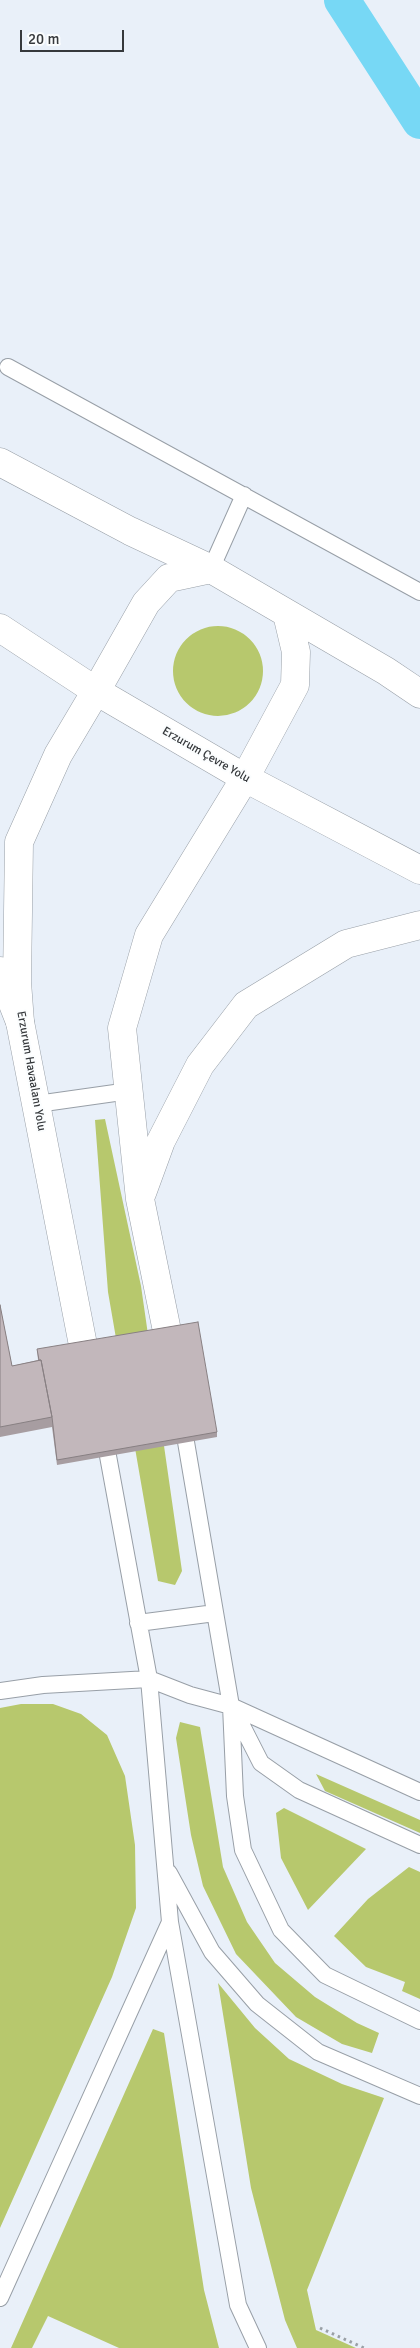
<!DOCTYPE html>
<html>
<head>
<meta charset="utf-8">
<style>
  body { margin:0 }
  #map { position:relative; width:420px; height:2348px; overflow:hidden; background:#e9f0f9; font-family:Signika,sans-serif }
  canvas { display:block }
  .scale { position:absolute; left:20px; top:30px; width:104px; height:22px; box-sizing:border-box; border:2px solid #36393c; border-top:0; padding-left:6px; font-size:15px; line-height:18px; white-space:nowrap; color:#36393c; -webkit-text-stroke:4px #fbfdfe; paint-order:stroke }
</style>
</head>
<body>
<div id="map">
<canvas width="420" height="2348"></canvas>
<div class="scale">20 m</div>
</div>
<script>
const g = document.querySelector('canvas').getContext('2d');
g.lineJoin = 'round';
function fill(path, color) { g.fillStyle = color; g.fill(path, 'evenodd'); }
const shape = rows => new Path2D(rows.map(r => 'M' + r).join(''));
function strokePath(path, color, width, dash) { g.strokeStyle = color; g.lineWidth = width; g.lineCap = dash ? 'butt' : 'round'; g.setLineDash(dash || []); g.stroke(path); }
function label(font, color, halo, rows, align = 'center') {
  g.font = font + ' Signika,sans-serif'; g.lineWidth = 4; g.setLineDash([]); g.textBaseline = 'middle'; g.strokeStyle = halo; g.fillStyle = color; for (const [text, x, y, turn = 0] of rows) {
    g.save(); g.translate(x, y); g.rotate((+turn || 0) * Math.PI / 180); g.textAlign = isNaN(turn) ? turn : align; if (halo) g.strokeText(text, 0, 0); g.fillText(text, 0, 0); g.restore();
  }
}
fill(shape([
  '173 671a45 45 0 1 1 90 0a45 45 0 1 1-90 0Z',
  [105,1119,141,1286,182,1571,175,1585,158,1581,108,1292,95,1120],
  [21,1704,53,1704,81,1714,107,1735,125,1776,135,1845,136,1908,112,1977,0,2228,0,1708],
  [180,1722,200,1727,223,1867,247,1922,275,1963,315,1997,357,2023,379,2033,372,2053,342,2044,296,2017,236,1954,203,1886,191,1835,176,1738],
  [316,1774,420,1820,420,1833,325,1791],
  [284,1808,366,1849,308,1910,281,1858,276,1813],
  [409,1867,420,1872,420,1999,402,1991,405,1982,366,1967,334,1936,368,1899],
  [218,1983,255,2028,289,2059,342,2084,384,2098,307,2290,316,2330,356,2348,297,2348,285,2320,251,2188],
  [153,2029,164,2033,204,2290,219,2348,119,2348,48,2316,32,2348,11,2348]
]), '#b7c86d');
strokePath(shape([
  [342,0,420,121]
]), '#77d8f5', 36);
const lane = shape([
  [8,367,420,592],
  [211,569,244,495],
  [37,1104,129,1091],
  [186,1442,231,1706,235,1796,243,1850,281,1930,325,1975,420,2021],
  [108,1456,149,1679,170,1922,238,2305,258,2348],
  [138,1623,215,1613],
  [0,1691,43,1685,149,1679,190,1695,231,1706,420,1792],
  [234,1710,261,1763,299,1790,420,1845],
  [169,1873,212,1952,257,2004,318,2052,420,2096],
  [0,2298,170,1922]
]);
const secondary = shape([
  [142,1193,161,1141,200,1065,246,1005,346,944,420,925],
  [167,1331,140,1199,122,1028,149,935,245,778],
  [83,1345,20,1022,17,982,19,842,58,755,96,691]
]);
const highway = shape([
  [0,462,130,531,211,569,386,671,420,694],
  [0,628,96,691,245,778,420,870],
  [96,691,146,603,169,578,211,569],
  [245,778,295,685,296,652,287,614],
  [0,971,20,1022]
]);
strokePath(lane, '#989fa7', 18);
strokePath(secondary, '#989fa7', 29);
strokePath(highway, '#989fa7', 29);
strokePath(shape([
  [320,2328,364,2348]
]), '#9aa0a6', 3, [2.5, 4]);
strokePath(lane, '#fff', 16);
strokePath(secondary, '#fff', 28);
strokePath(highway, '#fff', 28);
fill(shape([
  [0,1305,12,1366,38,1360,37,1349,217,1432,217,1437,57,1465,52,1427,0,1437]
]), '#a79da1');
const building = shape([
  [0,1305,12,1366,41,1360,52,1417,0,1427,0,1305],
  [198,1322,217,1432,57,1460,52,1417,41,1360,39,1360,37,1349,198,1322]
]);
fill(building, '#c2b7bb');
strokePath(building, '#888083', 1);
label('12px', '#36393c', '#fbfdfe', [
  ["Erzurum Çevre Yolu",206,755,30],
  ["Erzurum Havaalanı Yolu",31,1071,80]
]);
</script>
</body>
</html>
